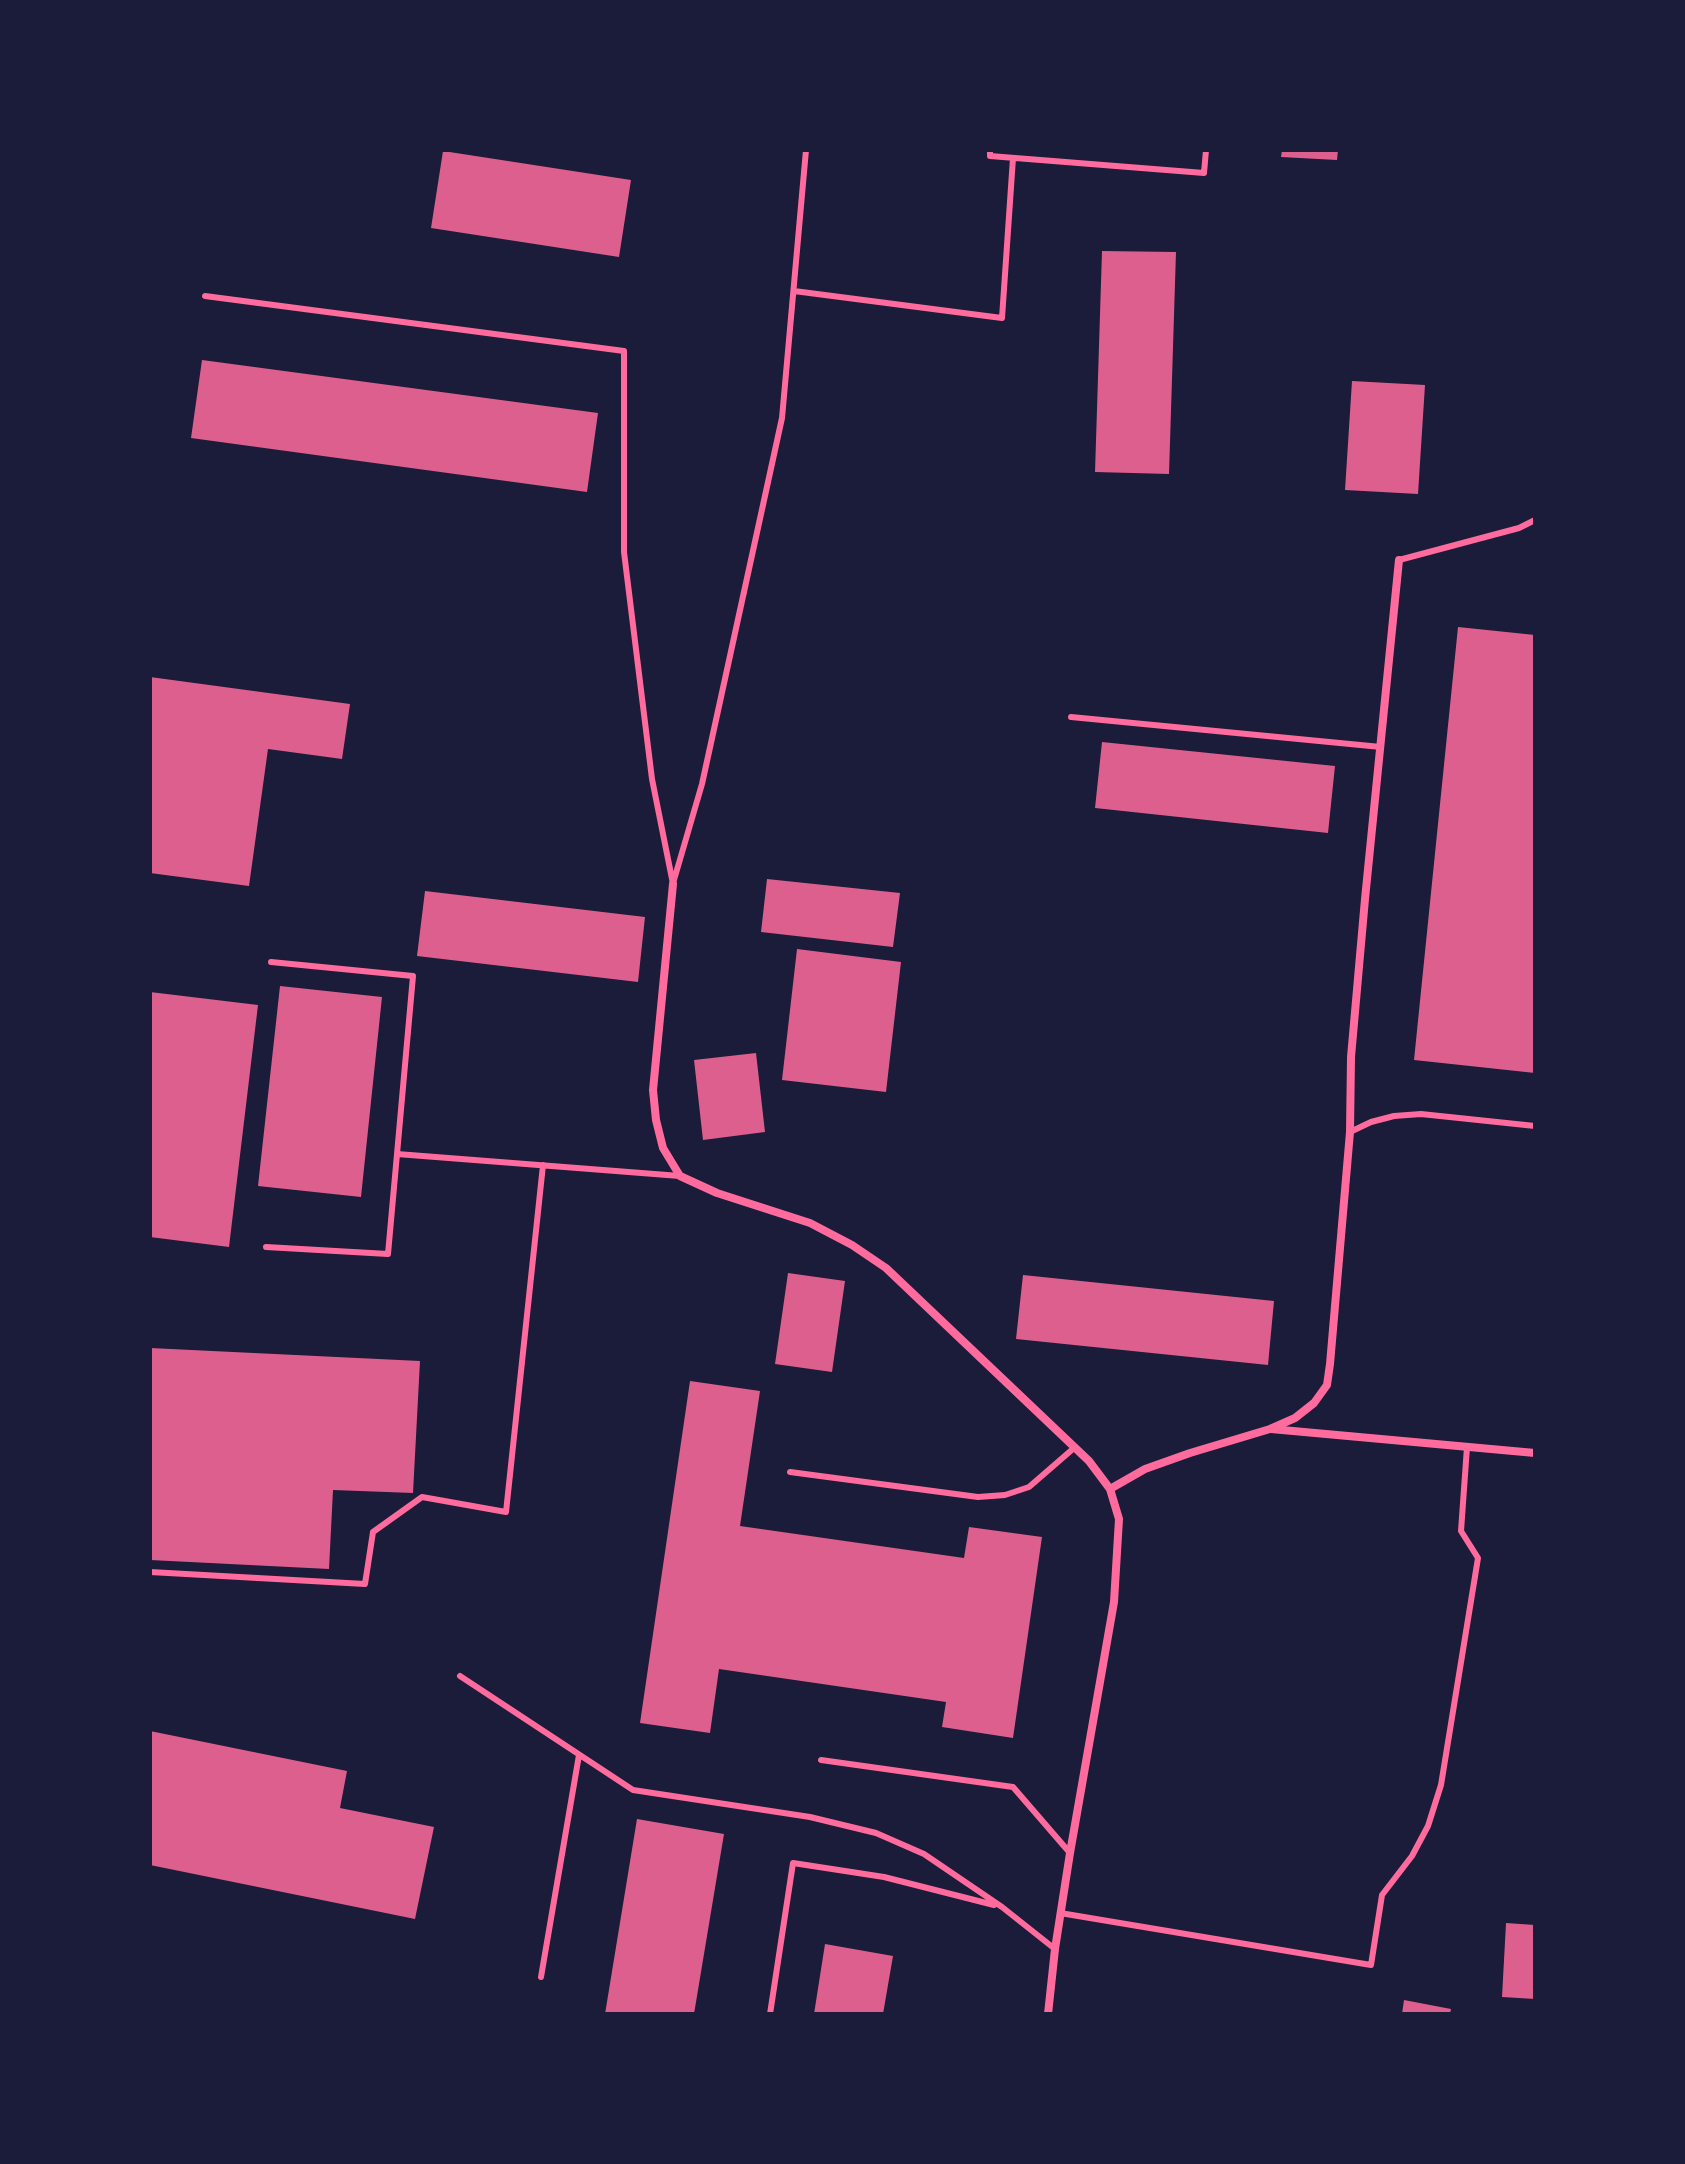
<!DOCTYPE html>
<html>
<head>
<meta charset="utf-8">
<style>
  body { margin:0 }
  #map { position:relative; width:1685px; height:2164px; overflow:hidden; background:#1b1b3a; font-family:"Crimson Pro",serif }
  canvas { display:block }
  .frame { position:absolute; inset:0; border:152px solid #1b1b3a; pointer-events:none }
</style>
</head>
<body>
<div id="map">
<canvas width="1685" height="2164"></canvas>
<div class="frame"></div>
</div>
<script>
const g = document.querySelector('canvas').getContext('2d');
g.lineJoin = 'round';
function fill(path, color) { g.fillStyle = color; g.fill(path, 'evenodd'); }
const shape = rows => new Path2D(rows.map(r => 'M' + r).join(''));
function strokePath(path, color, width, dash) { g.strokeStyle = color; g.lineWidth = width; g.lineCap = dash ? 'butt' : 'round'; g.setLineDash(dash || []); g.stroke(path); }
fill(shape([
  [1282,150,1338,150,1337,160,1281,157],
  [443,151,631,180,619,257,431,228],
  [1102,251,1176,252,1169,474,1095,472],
  [202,360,598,413,587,492,191,438],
  [1352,381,1425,385,1418,494,1345,490],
  [1458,627,1535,635,1535,1073,1414,1060],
  [150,677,350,704,342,759,268,749,249,886,150,873],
  [1102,742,1335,766,1328,833,1095,808],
  [767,879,900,893,893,947,761,932],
  [425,891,645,917,638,982,417,956],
  [797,949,901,962,886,1092,782,1080],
  [280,986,382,997,361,1197,258,1186],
  [150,992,258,1005,229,1247,150,1237],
  [756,1053,765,1132,703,1140,694,1060],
  [788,1273,845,1281,832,1372,775,1364],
  [1023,1275,1274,1301,1268,1365,1016,1339],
  [150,1348,420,1361,413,1493,333,1490,329,1569,150,1560],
  [690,1381,760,1391,740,1526,964,1558,969,1527,1042,1537,1013,1738,942,1727,946,1702,719,1669,710,1733,640,1723],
  [150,1731,347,1771,340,1808,434,1827,415,1919,150,1865],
  [637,1819,724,1834,694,2014,605,2014],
  [1506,1923,1535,1925,1535,1999,1502,1997],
  [825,1944,893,1956,883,2014,814,2014],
  [1404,2000,1451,2009,1450,2014,1402,2014]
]), '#dd5f8e');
strokePath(shape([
  [990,150,990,156,1204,173,1206,150],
  [794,291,1002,318,1013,158],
  [205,296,624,351,624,552,652,779,673,884],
  [1399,560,1519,528,1535,520],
  [1071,717,1381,747],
  [674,880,702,784,782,418,806,150],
  [271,962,413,976,397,1154,680,1176],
  [1350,1132,1371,1122,1394,1116,1421,1114,1535,1126],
  [266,1247,388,1254,397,1154],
  [790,1472,978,1497,1005,1495,1029,1487,1074,1448],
  [150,1572,365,1584,373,1532,422,1497,506,1512,543,1165],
  [460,1676,633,1790,810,1817,876,1833,924,1854,1002,1907,1055,1949],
  [821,1760,1013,1787,1070,1853],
  [1060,1913,1371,1965,1382,1895,1412,1856,1428,1826,1441,1785,1478,1558,1461,1531,1467,1447],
  [541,1977,579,1755],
  [770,2014,793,1863,884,1877,994,1905]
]), '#ff6b9d', 6);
strokePath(shape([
  [673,884,653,1090,656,1120,663,1148,680,1176,717,1193,810,1223,852,1245,886,1268,1089,1461,1110,1489,1119,1519,1114,1602,1070,1853,1055,1949,1048,2014],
  [1271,1429,1535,1453],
  [1110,1489,1145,1469,1190,1453,1270,1429,1295,1418,1314,1403,1327,1385,1330,1364,1350,1132,1351,1057,1365,899,1399,560]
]), '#ff6b9d', 8);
</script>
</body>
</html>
